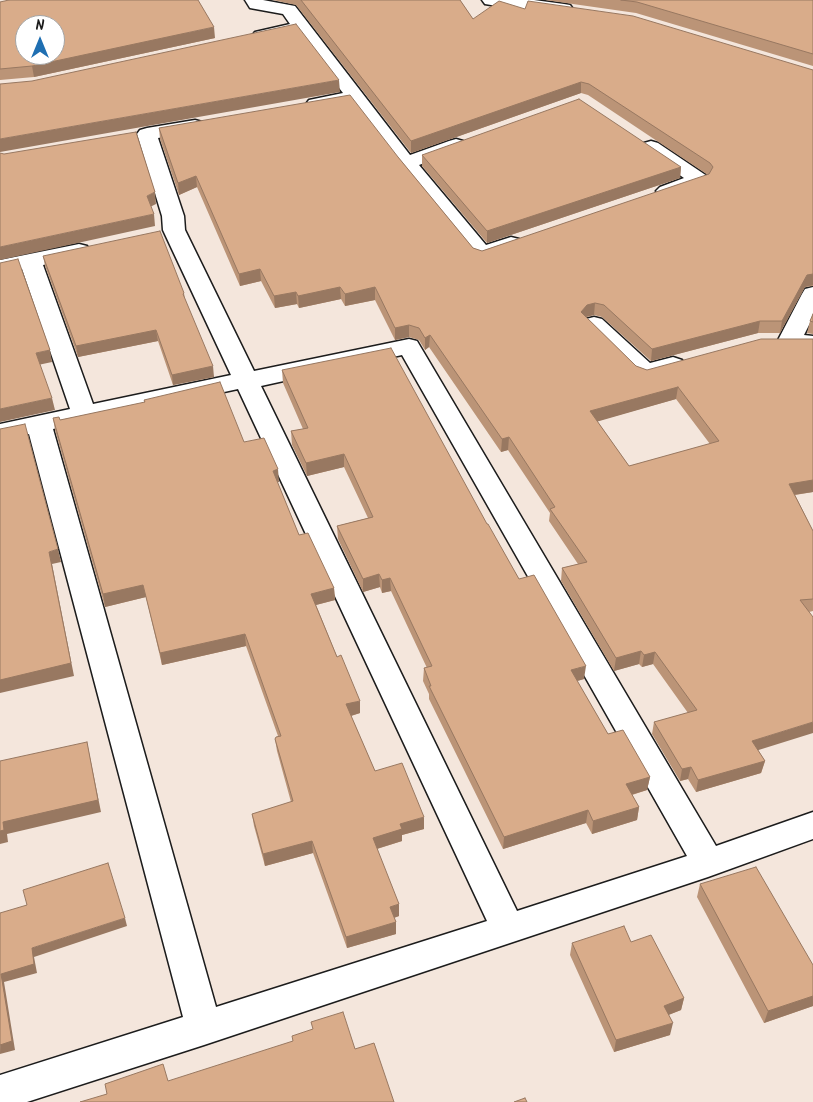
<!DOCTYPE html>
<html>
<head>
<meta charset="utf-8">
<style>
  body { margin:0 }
  #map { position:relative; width:813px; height:1102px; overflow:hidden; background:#f4e6dc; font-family:Kalam,sans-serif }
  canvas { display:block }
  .north { position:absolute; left:15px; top:15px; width:50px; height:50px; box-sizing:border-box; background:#fff; border:1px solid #a4a4a4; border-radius:50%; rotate:0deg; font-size:14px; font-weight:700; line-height:20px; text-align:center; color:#1c1c1c }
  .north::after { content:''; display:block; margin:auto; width:18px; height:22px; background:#1f6fb2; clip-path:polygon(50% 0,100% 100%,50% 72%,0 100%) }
</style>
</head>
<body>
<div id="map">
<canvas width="813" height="1102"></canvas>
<div class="north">N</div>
</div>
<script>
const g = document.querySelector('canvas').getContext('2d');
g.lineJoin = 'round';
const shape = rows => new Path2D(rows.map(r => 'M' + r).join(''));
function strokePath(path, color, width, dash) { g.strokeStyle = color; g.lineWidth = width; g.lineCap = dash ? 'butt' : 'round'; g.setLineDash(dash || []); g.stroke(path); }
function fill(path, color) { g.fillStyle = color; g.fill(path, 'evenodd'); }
const minor = shape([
  [245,0,263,0,295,6,410,155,449,141,456,139,463,141,466,145,463,149,419,165,486,245,511,237,519,239,522,244,519,249,482,261,474,259,399,167,351,104,316,110,309,108,306,104,309,100,343,93,297,33,261,42,255,40,252,36,255,32,290,24,283,14,250,8,245,0],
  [482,0,534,0,564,4,570,5,573,9,570,13,564,14,491,5,485,4,482,0],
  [195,120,202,122,205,126,202,130,158,138,184,216,185,230,254,371,409,339,417,341,716,846,813,812,813,839,708,877,204,1045,27,1102,0,1102,0,1075,183,1017,29,434,0,440,0,424,70,409,22,269,0,274,0,260,79,244,87,246,90,251,87,256,43,265,93,404,231,375,163,230,162,216,137,134,140,130,147,128,195,120],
  [402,355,687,856,517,911,261,386,402,355],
  [238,389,487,921,216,1007,53,429,238,389],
  [651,141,658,143,707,176,710,180,707,184,667,197,660,195,656,191,660,187,684,178,644,151,641,147,644,143,651,141],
  [813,287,813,317,804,335,813,336,813,350,781,347,777,342,802,294,805,289,813,287],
  [594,317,602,319,650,363,673,357,682,360,685,365,682,370,673,373,645,380,636,377,586,329,582,324,586,319,594,317]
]);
strokePath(minor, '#1c1c1c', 3);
fill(minor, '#fff');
fill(shape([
  [273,0,460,0,473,19,525,9,813,70,813,286,805,287,780,333,758,333,651,361,602,317,594,315,586,317,636,366,647,370,813,339,813,492,795,495,813,531,813,611,809,612,758,750,765,761,761,773,696,792,688,779,680,781,652,734,654,722,688,713,653,664,642,667,639,664,614,671,561,581,562,568,578,564,549,521,550,513,508,450,501,452,429,347,425,350,419,340,409,337,395,340,375,300,345,306,341,299,299,308,297,304,275,308,261,281,240,286,197,187,179,195,160,139,159,128,398,157,473,248,482,251,708,175,588,95,581,93,411,153,296,5],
  [676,399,710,444,629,466,597,421],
  [545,0,813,0,813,66,636,13],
  [0,2,215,38,34,77,0,80],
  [422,155,681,167,680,178,487,243,422,166],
  [43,256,184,293,185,299,214,377,173,385,158,341,78,357,45,266],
  [813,314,813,334,807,333,810,321],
  [282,370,487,524,519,579,584,679,577,681,608,734,650,777,647,790,632,795,639,807,637,820,592,834,586,823,503,849,429,699,429,694,423,681,424,668,427,668,391,591,382,593,380,587,363,592,338,539,337,526,368,518,344,467,307,476,292,445,291,431,303,429,283,383],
  [144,400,244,442,279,482,277,482,299,535,334,588,335,600,316,605,360,713,351,716,375,771,424,829,402,835,402,841,377,849,399,916,394,918,396,922,396,934,347,948,313,853,265,866,254,826,252,814,291,802,277,751,275,739,278,736,246,646,162,665,146,597,105,607,55,430,53,418,60,420,144,403],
  [700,884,813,965,813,1006,764,1023,697,897],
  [631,942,684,998,681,1010,668,1015,670,1035,614,1052,570,955,572,943]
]), '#bb9477');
fill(shape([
  [214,27,215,38,34,77,32,66],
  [339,80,340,92,0,152,0,139],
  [581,82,581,93,411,153,411,141],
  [681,167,680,178,487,243,487,231],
  [196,176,197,187,179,195,178,183],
  [155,192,156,204,148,208,147,196],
  [154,214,155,226,0,260,0,247],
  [260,269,261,281,240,286,239,274],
  [813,274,813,285,805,287,780,333,782,321,807,275],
  [340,287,341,299,299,308,298,296],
  [375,287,375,300,345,306,345,294],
  [296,292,297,304,275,308,274,296],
  [595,303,594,315,586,317,581,312,587,305],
  [760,321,758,333,651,361,652,349],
  [409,325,409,337,395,340,395,328],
  [156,330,158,341,78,357,76,346],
  [430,335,429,347,425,350,425,338],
  [50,350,52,362,38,365,36,353],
  [213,366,214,377,173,385,172,375],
  [678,387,676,399,589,424,590,411],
  [52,398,55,410,0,422,0,409],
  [509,437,508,450,501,452,502,439],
  [344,454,344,467,307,476,306,463],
  [278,469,279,482,274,483,273,471],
  [813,480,813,492,786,496,789,484],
  [58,549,61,562,52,564,74,676,0,693,0,680,49,552],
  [379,574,380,587,363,592,363,579],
  [390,578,391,591,382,593,382,580],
  [143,585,146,597,105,607,103,594],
  [334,588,335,600,312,606,311,594],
  [245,634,246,646,162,665,160,653],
  [641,651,639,664,614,671,616,658],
  [655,652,653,664,642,667,644,655],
  [586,666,584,679,570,683,571,670],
  [360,701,360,713,347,717,346,704],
  [813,722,813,733,749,753,752,741],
  [87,742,101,812,7,834,8,842,0,844,0,831,3,822],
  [765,761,761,773,696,792,698,780],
  [691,767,688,779,680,781,682,769],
  [650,777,647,790,624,797,626,784],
  [639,807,637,820,592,834,593,821],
  [588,810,586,823,503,849,504,837],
  [424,817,424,829,402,835,402,841,373,850,373,838,400,824],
  [312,841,313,853,265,866,263,854],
  [399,904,399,916,390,919,390,907],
  [125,918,127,926,34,957,37,973,4,982,15,1050,0,1054,1,974,32,948],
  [396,922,396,934,347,948,346,937],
  [813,996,813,1006,764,1023,768,1011],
  [684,998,681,1010,661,1018,664,1006],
  [673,1023,670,1035,614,1052,616,1040]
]), '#987861');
const building = shape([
  [9,0,198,0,214,27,32,66,0,69,0,2,9,0],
  [25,25,55,25,55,55,25,55,25,25],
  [301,0,460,0,473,19,499,1,525,9,528,1,633,16,813,70,813,274,807,275,782,321,760,321,652,349,604,305,595,303,587,305,581,312,636,366,647,370,761,339,813,339,813,480,789,484,813,531,813,599,800,600,813,617,813,722,752,741,765,761,698,780,691,767,682,769,654,722,697,710,655,652,644,655,641,651,616,658,562,568,587,562,550,509,555,507,509,437,502,439,430,335,425,338,419,328,409,325,395,328,375,287,345,294,340,287,298,296,296,292,274,296,260,269,239,274,196,176,178,183,159,128,350,95,398,157,473,248,482,251,709,174,713,167,710,163,589,84,581,82,411,141,301,0],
  [678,387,719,441,629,466,590,411,678,387],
  [621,0,813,0,813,54,637,2,621,0],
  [296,24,339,80,0,139,0,84,32,81,296,24],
  [579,99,681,167,487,231,422,155,579,99],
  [136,132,155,192,147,196,154,214,0,247,0,153,4,154,136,132],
  [160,231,184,293,183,294,213,366,172,375,156,330,76,346,43,256,160,231],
  [18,259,50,350,36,353,52,398,0,409,0,263,18,259],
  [813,314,813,322,810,321,813,314],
  [391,348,487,524,488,524,519,579,534,575,586,666,571,670,608,734,623,730,650,777,626,784,639,807,593,821,588,810,504,837,429,686,431,686,424,668,432,666,390,578,382,580,379,574,363,579,337,526,373,517,344,454,306,463,291,431,308,428,282,370,391,348],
  [220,382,244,442,264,438,278,469,273,471,299,535,308,533,334,588,311,594,337,657,341,655,360,701,346,704,375,771,402,763,424,817,400,824,402,829,373,838,399,904,390,907,396,922,346,937,312,841,263,854,252,814,293,801,275,739,276,737,281,736,245,634,160,653,143,585,103,594,53,418,59,417,60,420,145,402,144,400,220,382],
  [25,424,58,549,49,552,71,663,0,680,0,429,25,424],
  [87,742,98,800,3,822,4,830,0,831,0,761,87,742],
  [108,863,125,918,32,948,34,964,1,974,12,1041,0,1045,0,913,27,905,23,890,108,863],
  [756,867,813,965,813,996,768,1011,700,884,756,867],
  [624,926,631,942,651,935,684,998,664,1006,673,1023,616,1040,572,943,624,926],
  [343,1012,355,1049,374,1043,394,1102,80,1102,107,1094,105,1084,163,1064,168,1081,293,1041,292,1036,313,1029,311,1022,343,1012],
  [525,1098,527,1102,514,1102,525,1098]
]);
fill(building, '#d9ac8a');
strokePath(building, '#987861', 1);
</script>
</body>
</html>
